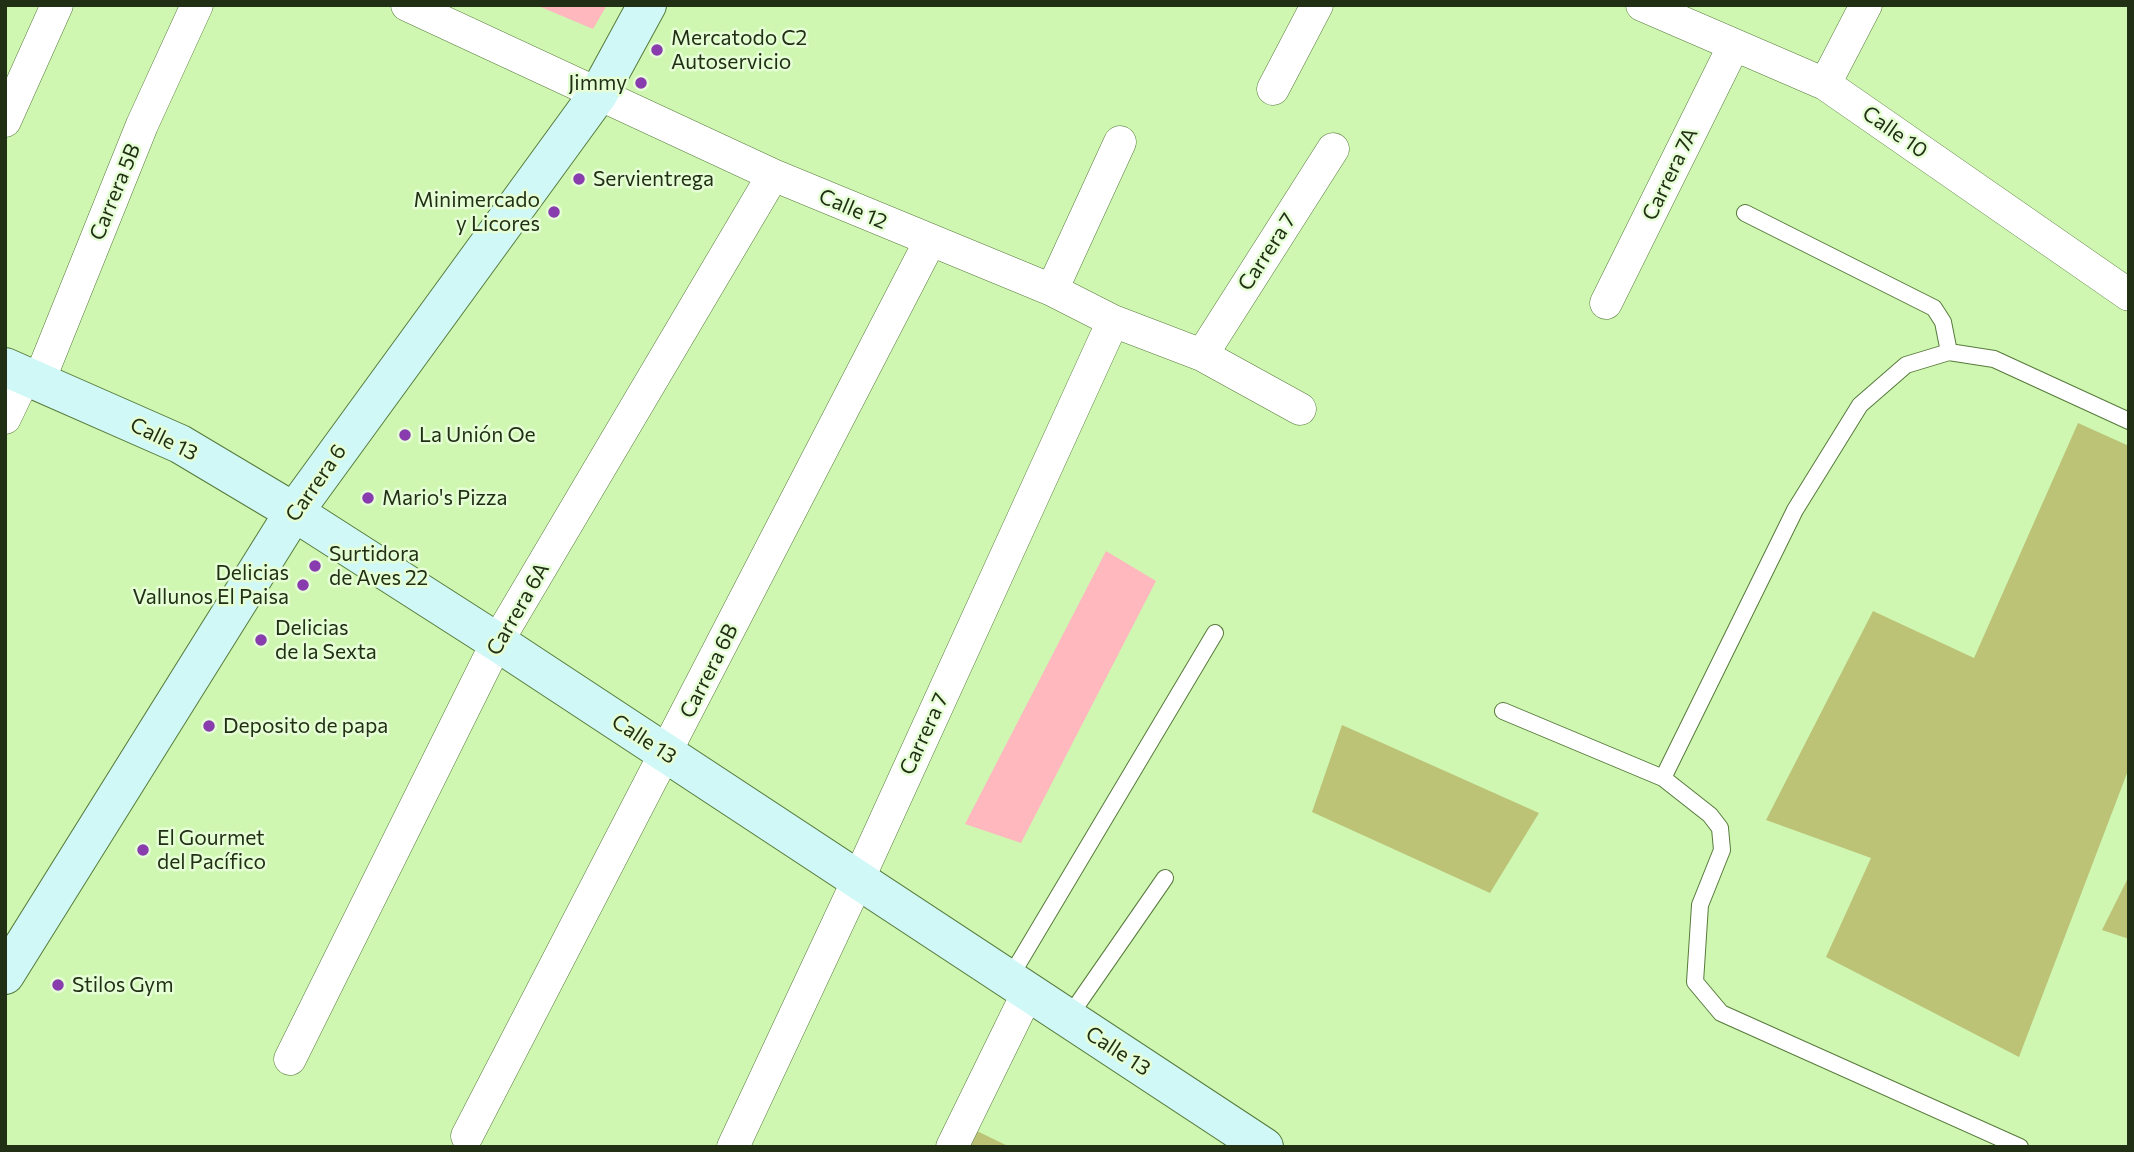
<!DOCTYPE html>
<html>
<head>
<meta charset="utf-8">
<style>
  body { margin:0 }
  #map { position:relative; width:2134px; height:1152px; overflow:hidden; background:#cff7b2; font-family:Commissioner,sans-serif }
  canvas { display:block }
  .frame { position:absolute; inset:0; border:7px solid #213015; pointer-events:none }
</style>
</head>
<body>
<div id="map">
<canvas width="2134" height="1152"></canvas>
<div class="frame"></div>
</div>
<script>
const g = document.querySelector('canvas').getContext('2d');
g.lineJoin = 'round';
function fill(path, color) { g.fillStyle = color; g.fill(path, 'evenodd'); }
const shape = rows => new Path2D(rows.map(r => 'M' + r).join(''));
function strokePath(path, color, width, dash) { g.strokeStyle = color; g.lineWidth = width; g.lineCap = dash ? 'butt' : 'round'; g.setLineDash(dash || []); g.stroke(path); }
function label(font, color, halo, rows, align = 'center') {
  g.font = font + ' Commissioner,sans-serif'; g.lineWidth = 5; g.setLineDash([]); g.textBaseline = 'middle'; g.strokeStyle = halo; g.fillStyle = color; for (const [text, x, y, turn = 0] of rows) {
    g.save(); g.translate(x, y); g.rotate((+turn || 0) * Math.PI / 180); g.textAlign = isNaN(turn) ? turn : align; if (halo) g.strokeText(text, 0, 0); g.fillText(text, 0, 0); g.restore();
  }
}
fill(shape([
  [536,5,607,5,593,29],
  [1106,551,1156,581,1021,843,965,824]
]), '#feb8be');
fill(shape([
  [2078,423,2129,446,2129,768,2019,1057,1826,957,1871,858,1766,820,1873,611,1974,658],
  [1342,725,1539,813,1490,893,1312,812],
  [2129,876,2129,939,2102,930],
  [952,1119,1010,1147,943,1147]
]), '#bcc377');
const lane = shape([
  [1745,213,1934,308,1943,322,1949,352],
  [1503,711,1663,778,1710,815,1720,828,1722,850,1700,905,1695,982,1721,1013,2020,1147],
  [1663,778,1795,510,1860,405,1906,365,1949,352,1994,359,2129,421],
  [1009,979,1215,633],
  [1068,1018,1165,878]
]);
const street = shape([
  [407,5,773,175,1052,290,1113,321,1202,355,1300,409],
  [1642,5,1825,84,2129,295],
  [1825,84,1866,5],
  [1273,89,1317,5],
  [5,121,57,5],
  [1052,290,1120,142],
  [1606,303,1734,45],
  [1202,355,1333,149],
  [39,381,142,125,197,5],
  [5,418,25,376],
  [290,1059,497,642,773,175],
  [467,1136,930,241],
  [733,1147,858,880,1113,321],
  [952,1147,1028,992]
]);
const secondary = shape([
  [5,367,180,444,294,512,497,642,1264,1147],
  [5,975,294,512,599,93,647,5]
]);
strokePath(lane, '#577a3b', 18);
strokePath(street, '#577a3b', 33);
strokePath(secondary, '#577a3b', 40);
strokePath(lane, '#fff', 16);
strokePath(street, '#fff', 32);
strokePath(secondary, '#cff8f6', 38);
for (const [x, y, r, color] of [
  [657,50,7,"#883cad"],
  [641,83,7,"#883cad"],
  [579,179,7,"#883cad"],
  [554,212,7,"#883cad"],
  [405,435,7,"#883cad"],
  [368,498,7,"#883cad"],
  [315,566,7,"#883cad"],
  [303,585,7,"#883cad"],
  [261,640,7,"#883cad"],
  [209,726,7,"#883cad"],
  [143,850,7,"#883cad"],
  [58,985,7,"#883cad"]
]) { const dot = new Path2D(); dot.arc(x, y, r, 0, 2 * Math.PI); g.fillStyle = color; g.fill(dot); strokePath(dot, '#e6fed5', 2.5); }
label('21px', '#213015', '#e6fed5', [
  ["Mercatodo C2",671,38],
  ["Autoservicio",671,62],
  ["Jimmy",627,83,"right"],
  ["Servientrega",593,179],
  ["Minimercado",540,200,"right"],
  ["y Licores",540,224,"right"],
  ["La Unión Oe",419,435],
  ["Mario's Pizza",382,498],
  ["Surtidora",329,554],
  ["de Aves 22",329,578],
  ["Delicias",289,573,"right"],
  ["Vallunos El Paisa",289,597,"right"],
  ["Delicias",275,628],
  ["de la Sexta",275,652],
  ["Deposito de papa",223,726],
  ["El Gourmet",157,838],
  ["del Pacífico",157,862],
  ["Stilos Gym",72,985]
], 'left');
label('21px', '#213015', '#e6fed5', [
  ["Calle 10",1895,132,35],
  ["Carrera 7A",1670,174,-64],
  ["Carrera 5B",115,192,-68],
  ["Calle 12",853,209,23],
  ["Carrera 7",1267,252,-57],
  ["Calle 13",164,439,26],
  ["Carrera 6",316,483,-55],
  ["Carrera 6A",518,609,-60],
  ["Carrera 6B",709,671,-63],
  ["Carrera 7",924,734,-65],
  ["Calle 13",644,739,33],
  ["Calle 13",1118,1051,33]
]);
</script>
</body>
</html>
